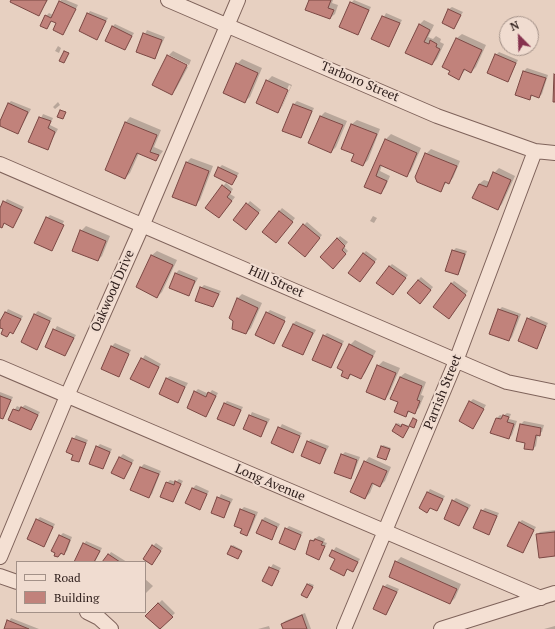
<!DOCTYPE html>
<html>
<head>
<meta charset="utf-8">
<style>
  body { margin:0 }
  #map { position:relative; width:555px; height:629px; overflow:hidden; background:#e7d0c1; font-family:"PT Serif",serif }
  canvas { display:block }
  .legend { position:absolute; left:16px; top:561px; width:130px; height:52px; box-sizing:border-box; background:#f0dcd0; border:1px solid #a39188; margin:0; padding:5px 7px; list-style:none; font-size:12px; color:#30201d }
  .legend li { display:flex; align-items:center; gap:8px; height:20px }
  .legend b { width:20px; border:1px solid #a39188 }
  .north { position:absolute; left:499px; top:16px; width:40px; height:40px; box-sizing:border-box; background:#f0dcd0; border:1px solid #a39188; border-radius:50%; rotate:337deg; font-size:11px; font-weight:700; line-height:16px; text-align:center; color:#30201d }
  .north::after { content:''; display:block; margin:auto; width:14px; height:18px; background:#86324e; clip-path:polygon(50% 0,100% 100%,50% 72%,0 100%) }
</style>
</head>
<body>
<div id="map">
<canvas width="555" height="629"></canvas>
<ul class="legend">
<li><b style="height:5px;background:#f4e0d3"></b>Road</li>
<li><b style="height:11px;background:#c1827b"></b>Building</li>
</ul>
<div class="north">N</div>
</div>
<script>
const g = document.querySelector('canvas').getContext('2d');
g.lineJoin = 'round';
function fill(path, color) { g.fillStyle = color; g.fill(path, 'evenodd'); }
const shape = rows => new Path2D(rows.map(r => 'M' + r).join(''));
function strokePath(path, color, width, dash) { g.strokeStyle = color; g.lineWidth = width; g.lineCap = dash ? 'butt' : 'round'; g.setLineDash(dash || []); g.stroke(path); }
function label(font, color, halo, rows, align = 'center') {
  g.font = font + ' "PT Serif",serif'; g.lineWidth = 4; g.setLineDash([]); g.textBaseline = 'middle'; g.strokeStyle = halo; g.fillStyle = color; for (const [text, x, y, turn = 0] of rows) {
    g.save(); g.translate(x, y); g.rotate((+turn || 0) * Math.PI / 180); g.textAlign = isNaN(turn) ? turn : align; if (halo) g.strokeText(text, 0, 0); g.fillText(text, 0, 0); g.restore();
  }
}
fill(shape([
  [12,0,48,0,39,14],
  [61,0,66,0,78,5,63,34,58,23,52,20,47,28,46,16,49,13,53,15],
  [310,0,333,0,332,3,338,5,335,14,330,18],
  [354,0,371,7,358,33,351,3],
  [452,7,463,12,454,27,449,9],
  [90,11,108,18,97,38,88,14],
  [386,13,402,20,389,46,373,39],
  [424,20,434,25,428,37,433,39,436,36,441,39,440,42,444,44,437,59,432,64,407,52,419,25],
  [115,24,134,33,125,49,112,27],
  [147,30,165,37,155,58,137,51],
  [462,34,486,45,476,67,471,72,466,69,459,78,451,70,444,67,457,38],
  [58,46,61,48,59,53,55,51],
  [173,51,191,60,189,65,169,55],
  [499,52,518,60,508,81,496,55],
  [168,56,188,67,176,89,171,94,153,85],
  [242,59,262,68,250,97,245,101,237,64],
  [527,68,548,75,542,94,539,97,533,95,529,99,516,94,524,71],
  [272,76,292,85,282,107,277,112,267,81],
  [289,85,291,86,281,108,279,108],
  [11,101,31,109,18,133,0,125,8,104],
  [297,101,314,108,303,134,300,137,284,131,294,104],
  [58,102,60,105,55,109,53,107],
  [325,112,347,121,336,147,331,152,321,116],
  [43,114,53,118,50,125,58,129,47,149,30,142],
  [130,117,161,130,154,147,163,151,156,160,139,153,130,173,125,178,106,169,126,122],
  [357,120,380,129,368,160,363,165,355,154,342,148,352,124],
  [391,134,421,148,411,171,406,176,382,165,380,171,390,176,385,188,380,193,365,186,386,139],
  [431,149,460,161,453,178,448,183,447,182,440,190,426,154],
  [191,158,213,166,200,200,195,205,187,162],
  [222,165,239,173,232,184,219,168],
  [499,168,515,176,502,204,498,209,473,197,479,184,484,180,490,182,494,173],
  [226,183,233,189,230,194,235,197,222,214,223,186],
  [7,199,24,207,13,226,5,222,2,227,0,226,0,210],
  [250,201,261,210,248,226,234,220],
  [282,208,295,218,279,239,263,232],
  [50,215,64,221,52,248,47,218],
  [373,216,377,218,374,223,370,221],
  [307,222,322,235,308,252,304,225],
  [86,226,110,236,102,256,98,260,81,231],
  [340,236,348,242,344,247,348,251,333,268,337,239],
  [456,248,467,251,460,271,457,274,453,251],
  [157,251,177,260,162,292,157,297,137,287,152,255],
  [366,251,377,259,363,278,363,254],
  [392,264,408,275,393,294,390,266],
  [179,270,198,278,189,295,176,273],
  [421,277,433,287,423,300,418,280],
  [454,281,468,291,451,314,451,284],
  [204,285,221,291,213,306,201,288],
  [242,294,262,303,251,328,246,333,238,298],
  [502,307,521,314,512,337,509,340,499,310],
  [8,309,23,316,16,329,13,332,11,331,7,335,5,329,0,327,0,323],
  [270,310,286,317,274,343,267,313],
  [38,311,52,318,37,348,35,314],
  [531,316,548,323,536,347,528,319],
  [296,321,316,330,302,354,293,324],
  [57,326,76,335,65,355,46,346],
  [327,333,344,341,331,367,324,336],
  [355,340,376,351,365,373,360,378,352,374,348,378,350,345],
  [115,343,131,350,118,376,112,346],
  [145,355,161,364,148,387,131,378],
  [383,361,400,368,389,394,385,399,378,366],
  [405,373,426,382,421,395,424,396,419,408,414,412,410,411,405,416,400,402,400,377],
  [170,376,188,383,177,402,167,378],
  [198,389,209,394,212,390,218,393,206,416,195,392],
  [0,392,13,397,3,418,0,417],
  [473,399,486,405,473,428,470,402],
  [227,401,243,407,234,425,224,404],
  [25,405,40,412,31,429,9,419,17,406,21,408],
  [252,412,270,419,261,436,244,429],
  [507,413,511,414,509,419,517,421,512,435,509,438,492,433,497,418,500,415,503,416],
  [524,421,544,425,542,432,538,434,536,446,533,449,526,442,521,424],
  [398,423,403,426,404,424,409,426,404,435,396,425],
  [282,424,302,433,292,451,272,443],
  [76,435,88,440,78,461,74,455,67,452],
  [311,439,329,446,320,463,308,442],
  [100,444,112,449,103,468,97,447],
  [383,445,391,448,386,459,382,446],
  [345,452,360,457,353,475,350,478,342,455],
  [123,454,134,460,124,478,120,457],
  [369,457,391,467,385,481,380,486,374,483,370,493,365,498,365,462],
  [144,464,161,471,152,494,149,497,141,467],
  [179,479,183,481,173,501,167,483,170,480,176,482],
  [196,485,209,491,200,509,193,488],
  [430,489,445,496,437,510,431,507,427,511,428,492],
  [221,494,233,499,224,517,212,512],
  [456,498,471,505,459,525,453,501],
  [244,507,258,512,250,531,247,534,243,528,241,510],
  [485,508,499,513,489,534,482,511],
  [40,517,55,524,44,546,37,520],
  [265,517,280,524,271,539,262,520],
  [522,520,536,527,522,552,519,523],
  [289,526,303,532,294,549,286,529],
  [555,530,555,555,537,535,540,532],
  [63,533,72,537,67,551,58,556,60,536],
  [319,536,325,539,324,542,327,543,319,558,311,541],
  [86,541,102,548,95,562,75,562],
  [156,543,163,548,152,564,153,546],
  [233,545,242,550,239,557,232,546],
  [336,547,360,559,353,571,348,568,344,574,336,559,330,556],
  [111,552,127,562,104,562],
  [401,557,461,584,455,598,450,603,396,562],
  [273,564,281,568,271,584,263,581],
  [145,579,153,586,145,594],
  [309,583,314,585,307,597,303,594],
  [387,584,399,589,386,614,384,587],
  [162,600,175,613,159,629,146,616],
  [305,613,311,629,284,629,282,624,285,621],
  [11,618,39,629,5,629],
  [269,626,270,629,258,629],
  [555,626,555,629,544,629]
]), '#0003');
const building = shape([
  [11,0,47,0,39,16,10,2,11,0],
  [309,0,331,0,328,8,334,10,330,19,305,10,309,0],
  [59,1,76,9,63,35,53,30,56,23,51,21,47,29,40,26,45,15,51,18,59,1],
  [350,2,369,10,358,35,339,27,350,2],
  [448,9,461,15,454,29,442,23,448,9],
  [87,13,106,21,97,40,79,31,87,13],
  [382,16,400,23,389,47,371,39,382,16],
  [419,24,430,30,424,42,429,44,430,40,437,44,436,47,440,49,432,65,405,53,419,24],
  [112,26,132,36,125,50,105,41,112,26],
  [143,33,162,40,155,59,136,52,143,33],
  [456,38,482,50,471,73,464,69,459,80,448,74,450,71,442,67,456,38],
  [64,51,69,53,64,63,59,61,64,51],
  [495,54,516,63,508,82,487,73,495,54],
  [167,55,187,65,172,95,152,85,167,55],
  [236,63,258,73,245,103,223,93,236,63],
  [523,71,546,78,539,98,531,95,530,100,515,95,523,71],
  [554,74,555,75,555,102,553,102,554,74],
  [266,80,288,90,278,113,256,103,266,80],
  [8,103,28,112,18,134,0,126,0,121,8,103],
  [293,104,312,111,301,138,282,131,293,104],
  [60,110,66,112,63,119,57,117,60,110],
  [320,116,343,125,331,153,308,143,320,116],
  [39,117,51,121,48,128,55,132,48,150,28,142,39,117],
  [125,122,157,135,150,152,159,155,156,161,137,153,125,179,105,170,125,122],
  [351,124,377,134,363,166,351,161,354,154,341,149,351,124],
  [385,139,417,153,407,177,380,165,376,176,387,181,381,194,364,187,385,139],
  [425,153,457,166,449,184,445,182,441,192,417,182,415,177,425,153],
  [186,162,209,171,196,206,172,197,186,162],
  [218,167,237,176,232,185,214,176,218,167],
  [493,172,511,180,498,210,472,198,479,184,487,187,493,172],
  [222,185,231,192,227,197,232,201,219,218,205,208,222,185],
  [3,201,22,210,13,228,4,223,2,228,0,227,0,208,3,201],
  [246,203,259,213,246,230,233,220,246,203],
  [279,211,293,222,276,243,262,232,279,211],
  [46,217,64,225,52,251,34,243,46,217],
  [303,224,320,238,305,257,288,243,303,224],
  [80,230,106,241,98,261,72,251,80,230],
  [337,238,345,246,342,250,346,254,333,269,320,257,337,238],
  [452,250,465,254,458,275,445,271,452,250],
  [363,253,375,262,360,282,348,273,363,253],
  [151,255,173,265,157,298,136,287,151,255],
  [389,266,406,278,393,295,376,283,389,266],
  [175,273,195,281,189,296,169,288,175,273],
  [418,280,431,290,420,304,407,293,418,280],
  [451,283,466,295,449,319,433,307,451,283],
  [200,287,219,294,213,307,195,301,200,287],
  [237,298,258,308,246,334,232,329,233,321,229,318,237,298],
  [498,309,518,316,509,341,489,334,498,309],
  [5,312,21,319,13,334,10,332,7,337,1,334,3,329,0,328,0,321,5,312],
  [266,312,285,321,274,344,255,335,266,312],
  [34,314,50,321,37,350,21,342,34,314],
  [527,318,546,326,537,349,518,341,527,318],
  [293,324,313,333,303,355,282,346,293,324],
  [53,329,74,338,65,356,45,347,53,329],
  [323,335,342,344,331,368,312,360,323,335],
  [349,344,373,356,361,379,350,374,348,379,341,376,343,371,337,368,349,344],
  [111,346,129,354,119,377,101,369,111,346],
  [141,358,159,367,149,388,130,379,141,358],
  [377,365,396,373,385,400,366,392,377,365],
  [400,377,422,386,417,400,420,401,415,414,408,411,406,417,394,412,398,402,390,399,400,377],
  [166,378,185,387,178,403,159,394,166,378],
  [194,391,206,397,208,392,216,396,206,417,187,408,194,391],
  [0,396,11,400,3,419,0,418,0,396],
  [469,401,484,409,473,429,459,421,469,401],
  [224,403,241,410,234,426,217,419,224,403],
  [21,407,38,415,31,430,8,420,13,409,19,411,21,407],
  [249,415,267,422,261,437,243,429,249,415],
  [503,415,509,417,507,422,514,424,509,439,490,433,496,418,501,419,503,415],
  [413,418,417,420,414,428,409,426,413,418],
  [396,424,401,427,402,424,409,427,403,438,392,431,396,424],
  [520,424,541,428,540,436,536,435,533,450,524,449,525,443,516,441,520,424],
  [278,427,300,436,293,453,271,443,278,427],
  [72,438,86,443,79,462,71,460,73,455,66,452,72,438],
  [307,441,326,449,320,464,301,456,307,441],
  [96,446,110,452,103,469,89,464,96,446],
  [381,446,390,449,386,460,377,457,381,446],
  [341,454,357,460,351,479,334,473,341,454],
  [119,457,132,463,124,479,111,473,119,457],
  [364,461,387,471,380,487,372,483,365,499,350,492,364,461],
  [140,467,159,474,149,498,130,490,140,467],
  [175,481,181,484,173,502,160,497,166,482,174,485,175,481],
  [192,488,207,494,200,510,185,503,192,488],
  [427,492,443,499,437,511,430,508,427,513,419,508,427,492],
  [217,497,230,502,224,518,211,513,217,497],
  [452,500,468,508,459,526,444,519,452,500],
  [240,509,255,515,247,536,240,533,242,529,234,526,240,509],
  [481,510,497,516,489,535,473,528,481,510],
  [36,519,53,527,44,547,27,539,36,519],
  [262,520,277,527,272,540,256,533,262,520],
  [519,522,534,530,523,553,507,546,519,522],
  [285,528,301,535,295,550,279,543,285,528],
  [555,532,555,556,539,558,536,534,555,532],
  [59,535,70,540,64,555,61,553,58,557,54,556,55,553,51,551,59,535],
  [315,539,323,542,321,545,325,546,319,560,306,554,310,540,314,541,315,539],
  [83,543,100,551,94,562,74,562,83,543],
  [152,545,161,551,152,565,143,559,152,545],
  [231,546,242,551,238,559,227,554,231,546],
  [332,550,358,562,353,572,347,569,344,576,330,569,335,559,329,556,332,550],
  [108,554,120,562,102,562,108,554],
  [395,561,457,589,450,604,389,577,395,561],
  [269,567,279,571,272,586,262,581,269,567],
  [307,584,313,587,307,598,301,595,307,584],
  [383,586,397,592,386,615,373,609,383,586],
  [158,603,173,617,160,629,145,616,158,603],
  [302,615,307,629,283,629,281,624,302,615],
  [7,620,29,629,4,629,7,620]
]);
fill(building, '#c1827b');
strokePath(building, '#7b4844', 1);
const minor = shape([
  [168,0,437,116,535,151,555,153],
  [0,164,483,372,507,382,555,392],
  [0,367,541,598],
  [0,557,67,396,143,224,238,0],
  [0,576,17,582],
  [87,612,99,618,111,629],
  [344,629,456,361,535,151],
  [441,629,555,593]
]);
strokePath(minor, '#7f635b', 16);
strokePath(minor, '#f4e0d3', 14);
label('13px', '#30201d', '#f0dcd0', [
  ["Tarboro Street",360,82,23],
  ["Hill Street",276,282,24],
  ["Oakwood Drive",113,291,-66],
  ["Parrish Street",443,392,-68],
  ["Long Avenue",270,483,23]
]);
</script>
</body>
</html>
